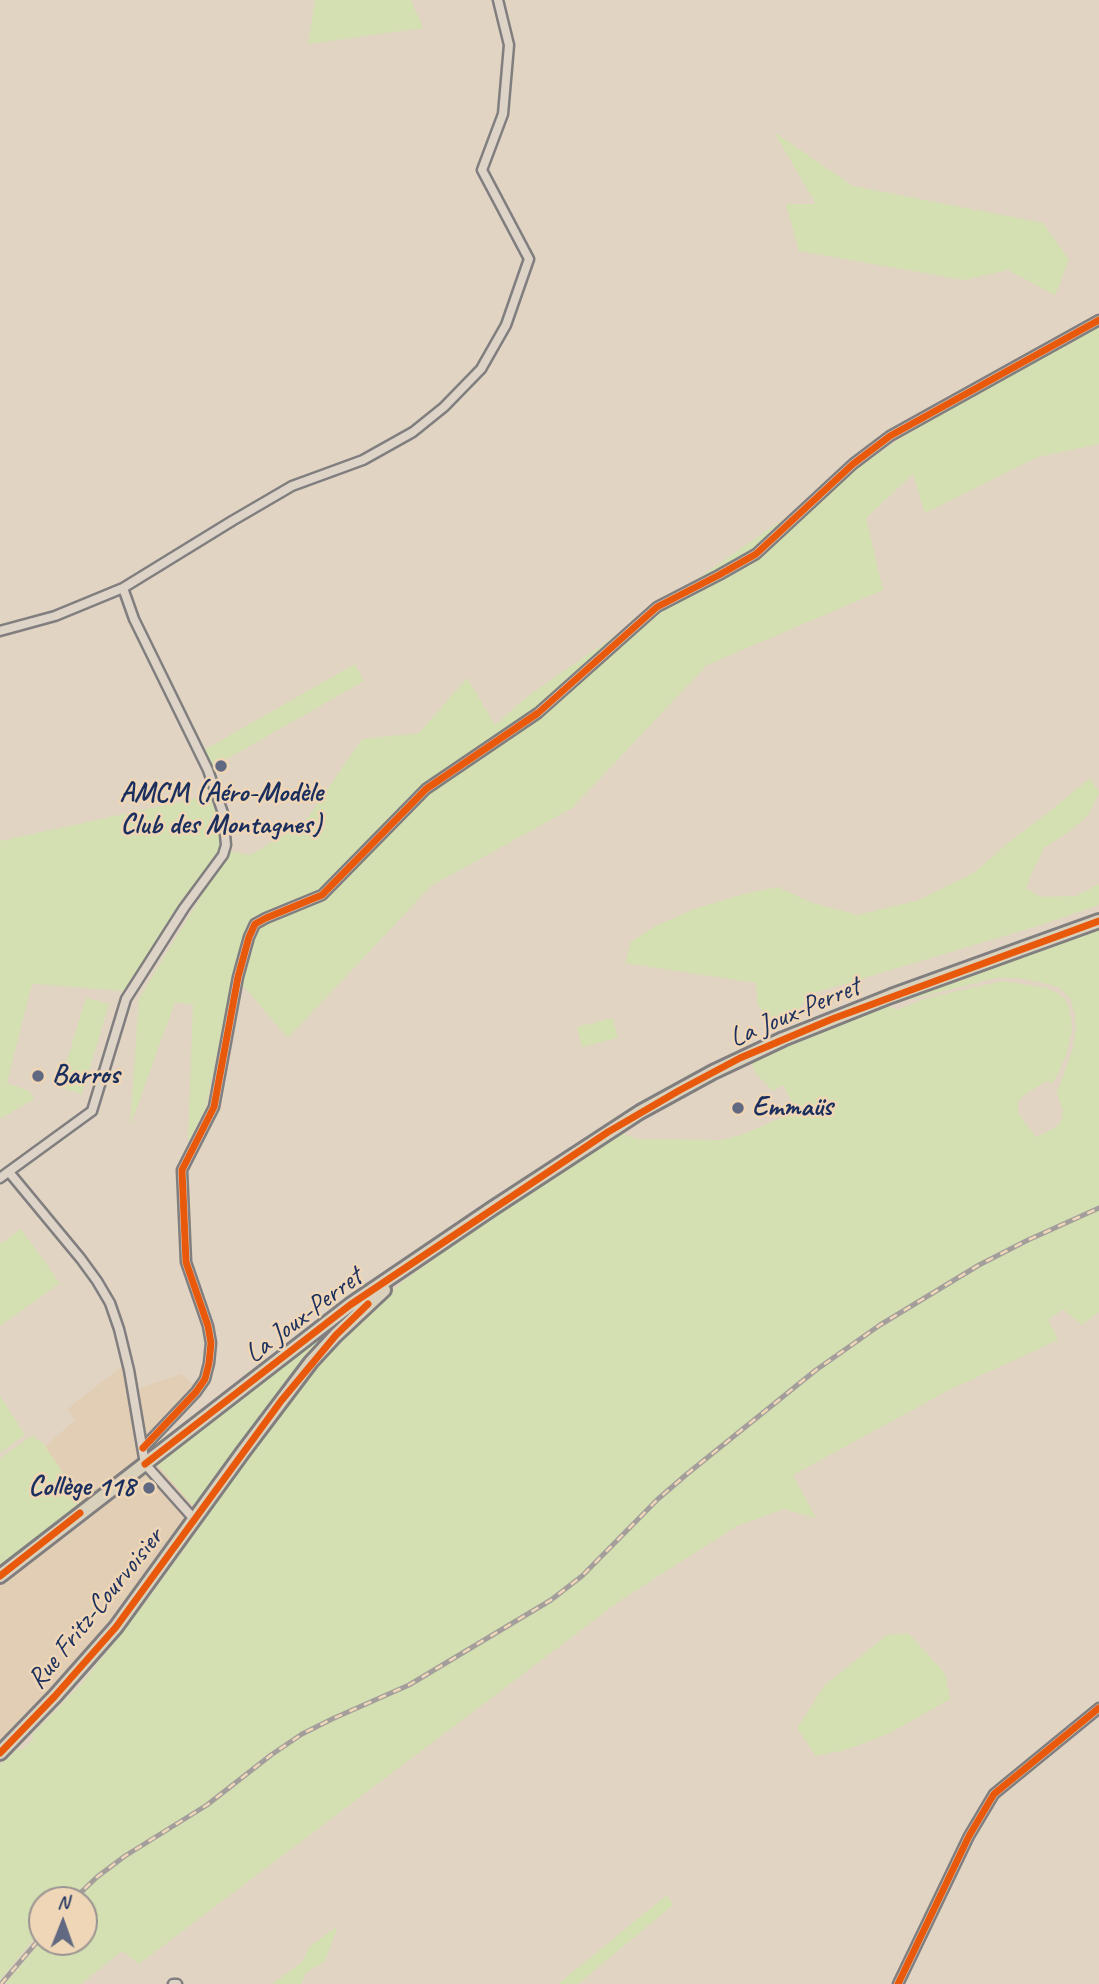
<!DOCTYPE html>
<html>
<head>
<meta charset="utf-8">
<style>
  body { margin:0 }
  #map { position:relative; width:1099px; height:1984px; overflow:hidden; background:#e1d4c3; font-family:Caveat,sans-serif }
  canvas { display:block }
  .north { position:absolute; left:28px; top:1886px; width:70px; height:70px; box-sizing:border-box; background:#eed6b6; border:2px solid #9a9393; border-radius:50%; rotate:1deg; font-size:19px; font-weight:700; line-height:28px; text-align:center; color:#1b2f5e }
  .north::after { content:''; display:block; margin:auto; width:24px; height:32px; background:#606981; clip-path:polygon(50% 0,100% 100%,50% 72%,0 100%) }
</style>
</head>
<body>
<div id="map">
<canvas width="1099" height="1984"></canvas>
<div class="north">N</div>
</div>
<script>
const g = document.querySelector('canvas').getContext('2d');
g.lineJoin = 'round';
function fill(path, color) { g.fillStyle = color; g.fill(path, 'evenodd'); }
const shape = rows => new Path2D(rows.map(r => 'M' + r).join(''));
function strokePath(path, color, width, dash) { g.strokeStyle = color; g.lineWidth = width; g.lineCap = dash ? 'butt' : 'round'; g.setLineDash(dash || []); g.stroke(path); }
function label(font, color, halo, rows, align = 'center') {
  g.font = font + ' Caveat,sans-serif'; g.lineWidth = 5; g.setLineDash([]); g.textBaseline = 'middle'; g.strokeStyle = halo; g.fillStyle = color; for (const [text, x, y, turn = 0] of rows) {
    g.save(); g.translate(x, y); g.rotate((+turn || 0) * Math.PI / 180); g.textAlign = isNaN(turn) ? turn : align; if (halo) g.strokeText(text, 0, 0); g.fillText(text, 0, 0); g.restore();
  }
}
fill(shape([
  [130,1360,137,1389,181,1374,202,1392,147,1453,195,1508,188,1520,104,1635,30,1715,0,1743,0,1566,81,1502,45,1446,75,1420,67,1409]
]), '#e2ceb5');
fill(shape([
  [315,0,411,0,423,28,308,44],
  [774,132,853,186,1043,223,1069,260,1055,295,1008,270,964,280,799,251,786,204,816,204],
  [1099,325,1099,444,1038,457,925,513,913,474,866,518,883,590,707,665,572,808,431,886,288,1038,233,974,206,1108,188,1142,193,1005,175,1002,130,1126,139,998,229,851,250,855,304,823,362,739,419,733,467,678,495,725,528,696,931,417],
  [355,664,364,681,213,767,204,750],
  [1090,778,1099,793,1089,814,1073,829,1044,848,1033,870,1026,888,1041,897,1076,896,1099,884,1099,905,1031,928,811,994,794,1015,776,1023,758,1006,756,983,625,963,631,942,654,927,694,909,744,894,778,887,810,902,857,915,916,901,974,873,1008,843,1050,811],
  [211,795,219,824,220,844,216,857,204,874,184,896,125,991,32,984,7,1083,29,1091,34,1099,0,1119,0,841],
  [1099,927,1099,1312,1082,1325,1063,1309,1048,1320,1058,1340,951,1389,793,1475,816,1518,784,1509,737,1526,621,1600,139,1964,122,1951,81,1984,5,1984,42,1941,84,1942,84,1900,42,1900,42,1929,0,1980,0,1765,16,1750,23,1749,33,1740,32,1735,83,1682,152,1594,280,1414,333,1348,367,1313,405,1280,529,1190,622,1133,636,1139,720,1140,741,1135,797,1111,783,1085,773,1091,755,1073,752,1061,884,1004,897,1010,924,999,1002,981,1047,988,1059,994,1065,999,1069,1007,1071,1019,1072,1029,1066,1056,1053,1083,1047,1081,1024,1095,1018,1102,1018,1113,1036,1137,1056,1127,1061,1121,1063,1110,1057,1093,1073,1048,1076,1028,1075,1014,1070,998,1061,989,1049,984,1017,978,996,978,903,1001,903,999],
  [86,998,109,1004,82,1094,59,1087],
  [613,1018,618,1038,582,1047,577,1027],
  [21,1229,60,1283,0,1326,0,1244],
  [354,1309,312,1351,283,1387,203,1496,197,1503,192,1505,155,1462],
  [0,1396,25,1435,0,1453],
  [33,1435,45,1446,82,1502,0,1566,0,1458],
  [908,1633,945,1673,950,1699,888,1734,845,1750,816,1756,797,1728,825,1685,887,1635],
  [667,1895,673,1905,578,1984,558,1984],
  [338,1926,325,1961,307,1972,301,1984,272,1984,302,1962,310,1946]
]), '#d4e0b1');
const minor = shape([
  [0,631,55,616,123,588,232,521,292,486,363,460,413,432,444,407,481,369,506,325,529,259,482,170,503,114,509,45,498,0],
  [9,1172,81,1259,97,1281,110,1303,119,1329,129,1370,145,1464,194,1519],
  [0,1178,92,1111,126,999,184,908,223,855,226,845,223,813,208,770,134,619,123,588],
  [143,1448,196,1392,205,1379,209,1363,211,1343,208,1326,186,1262,182,1170,214,1107,238,977,249,937,255,924,266,918,322,895,426,789,538,713,657,607,719,575,756,554,853,464,890,436,1099,320],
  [173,1984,177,1984],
  [898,1984,969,1836,994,1794,1099,1708]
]);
const primary = shape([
  [0,1576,350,1305,493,1208,640,1112,713,1072,783,1039,891,996,1099,921],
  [0,1753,55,1696,116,1627,243,1452,311,1362,336,1335,384,1290]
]);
strokePath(minor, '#807e7f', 13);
strokePath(primary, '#807e7f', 18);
strokePath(minor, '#ddd3c7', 8);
strokePath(primary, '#dad1bd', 12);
const rail = shape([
  [73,1900,97,1877,125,1856,207,1805,271,1755,302,1734,332,1719,409,1685,551,1600,582,1576,658,1499,687,1474,816,1370,880,1325,979,1265,1028,1240,1099,1208],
  [1,1984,42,1936]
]);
strokePath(rail, '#a39e9c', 5);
strokePath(rail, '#eed6b6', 2.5, [8]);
strokePath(shape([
  [143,1448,196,1392,205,1379,209,1363,211,1343,208,1326,186,1262,182,1170,214,1107,238,977,249,937,255,924,266,918,322,895,426,789,538,713,657,607,719,575,756,554,853,464,890,436,1099,320],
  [145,1464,350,1305,608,1132,680,1090,740,1058,832,1019,1099,921],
  [0,1576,80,1513],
  [0,1753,55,1696,116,1627,281,1401,336,1335,368,1304],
  [898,1984,969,1836,994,1794,1099,1708]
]), '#e8590c', 7);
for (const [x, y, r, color] of [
  [221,766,7,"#606981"],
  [38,1076,7,"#606981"],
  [738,1108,7,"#606981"],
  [149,1488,7,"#606981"]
]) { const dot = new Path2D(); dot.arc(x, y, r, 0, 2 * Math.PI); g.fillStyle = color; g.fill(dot); strokePath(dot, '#eed6b6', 2.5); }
label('bold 28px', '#1b2f5e', '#eed6b6', [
  ["AMCM (Aéro-Modèle",221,794,"center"],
  ["Club des Montagnes)",221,826,"center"],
  ["Barros",52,1076],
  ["Emmaüs",752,1108],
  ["Collège 118",135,1488,"right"]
], 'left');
label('28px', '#1b2f5e', '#eed6b6', [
  ["La Joux-Perret",795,1013,-23],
  ["La Joux-Perret",304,1316,-37],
  ["Rue Fritz-Courvoisier",96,1609,-51]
]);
</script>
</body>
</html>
